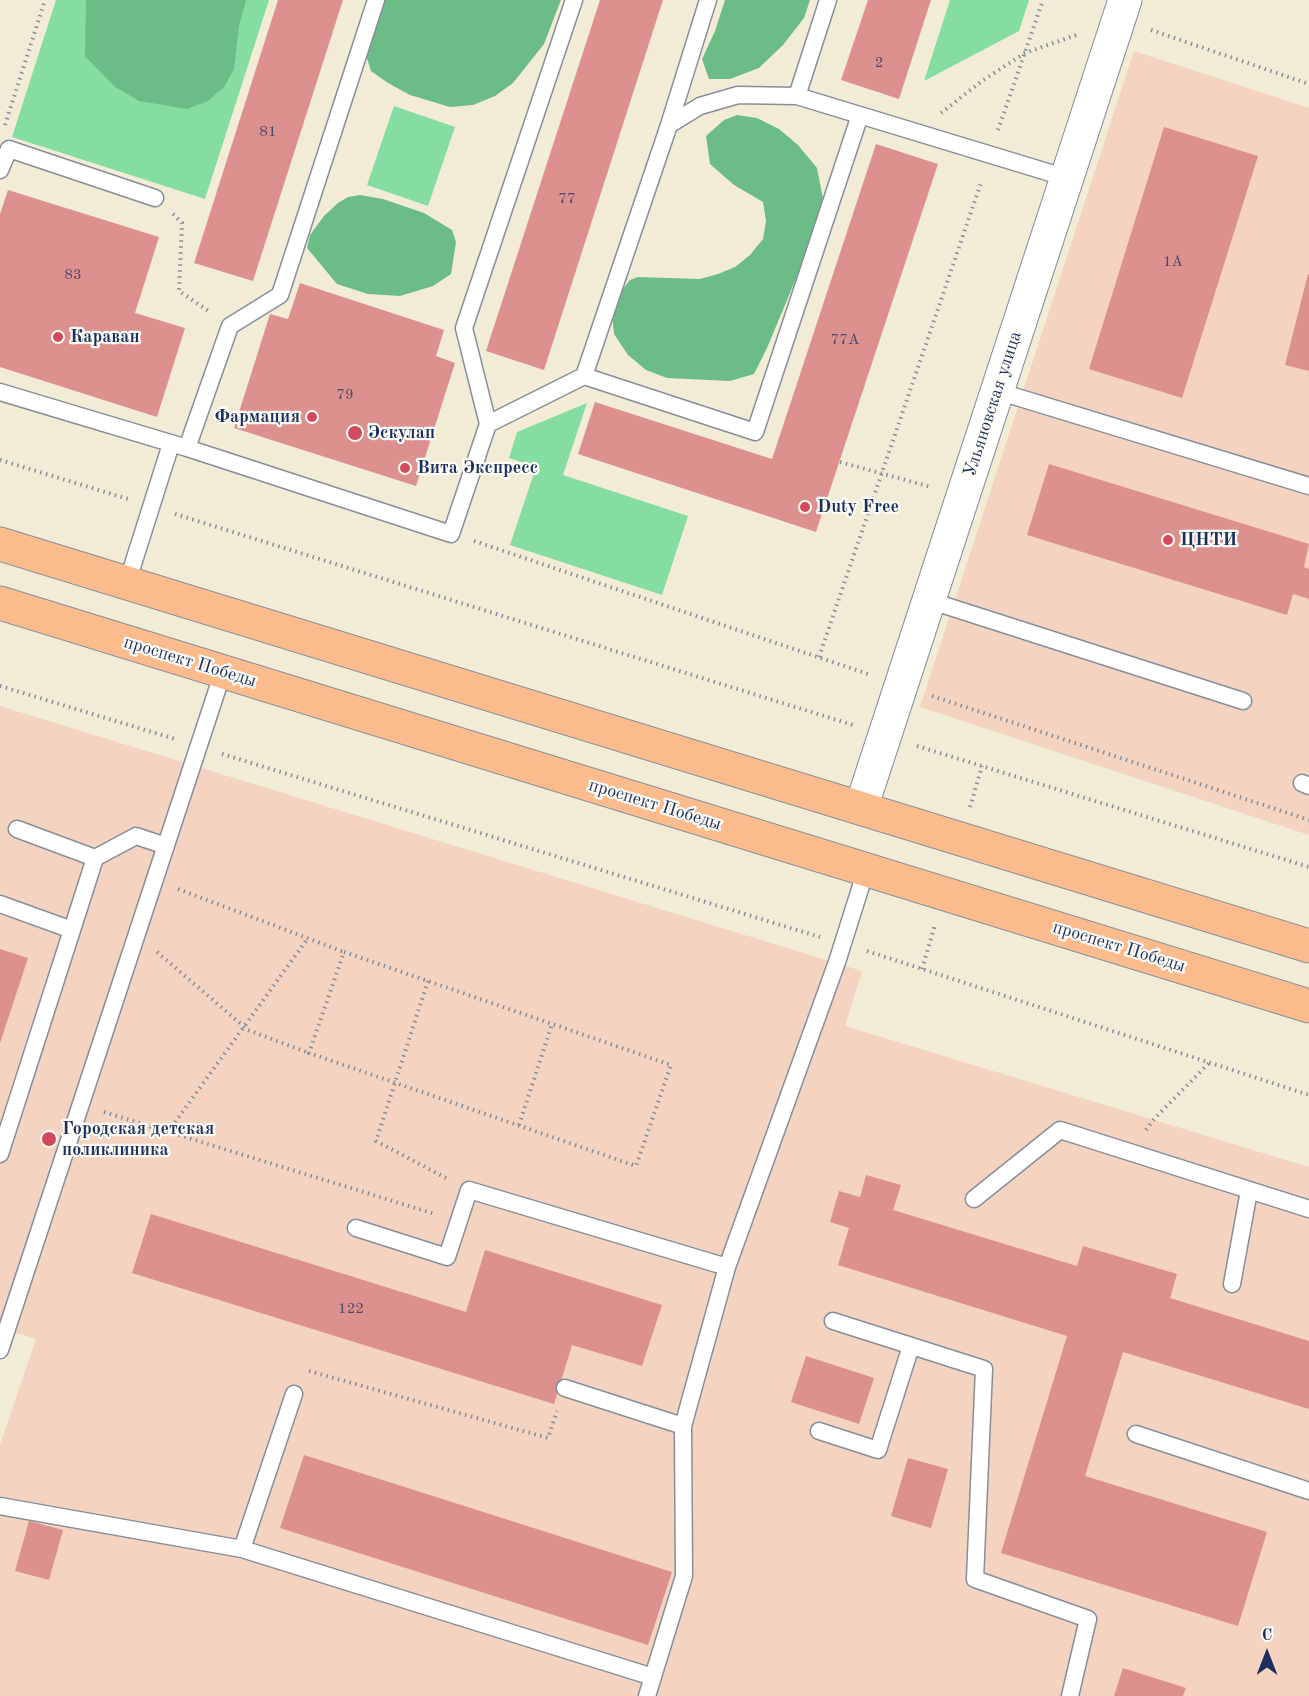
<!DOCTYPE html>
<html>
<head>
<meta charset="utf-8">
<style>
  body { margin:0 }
  #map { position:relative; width:1309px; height:1696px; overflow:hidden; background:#f2ecd7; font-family:"Old Standard TT",serif }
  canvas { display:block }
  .north { position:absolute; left:1237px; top:1624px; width:60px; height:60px; -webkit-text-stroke:4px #fdfcf7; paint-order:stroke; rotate:0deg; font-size:16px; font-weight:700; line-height:24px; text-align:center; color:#1b2f5e }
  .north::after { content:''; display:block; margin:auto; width:21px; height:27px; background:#1b2f5e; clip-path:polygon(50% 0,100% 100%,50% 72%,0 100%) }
</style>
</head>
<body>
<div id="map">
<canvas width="1309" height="1696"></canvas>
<div class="north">С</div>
</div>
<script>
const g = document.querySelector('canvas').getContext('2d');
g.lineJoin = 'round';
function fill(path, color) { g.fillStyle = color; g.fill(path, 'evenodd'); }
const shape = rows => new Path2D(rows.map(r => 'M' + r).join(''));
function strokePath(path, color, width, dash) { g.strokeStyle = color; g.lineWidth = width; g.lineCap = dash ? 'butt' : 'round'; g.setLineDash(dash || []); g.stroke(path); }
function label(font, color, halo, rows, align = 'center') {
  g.font = font + ' "Old Standard TT",serif'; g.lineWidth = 4.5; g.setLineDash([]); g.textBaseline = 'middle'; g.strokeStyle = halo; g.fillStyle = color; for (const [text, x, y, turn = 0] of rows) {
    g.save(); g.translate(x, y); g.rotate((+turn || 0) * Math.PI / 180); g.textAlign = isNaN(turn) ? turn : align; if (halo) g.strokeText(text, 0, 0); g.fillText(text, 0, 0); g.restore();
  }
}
fill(shape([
  [1134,51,1309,108,1309,835,920,707],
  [0,706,862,971,845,1026,1309,1167,1309,1696,0,1696,0,1445,36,1339,0,1328]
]), '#f4d3c0');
fill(shape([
  [56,0,269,0,205,199,12,137],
  [950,0,1029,0,1019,31,924,81],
  [394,106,455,127,428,206,367,185],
  [587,403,563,475,688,516,662,595,510,545,536,467,509,458,517,432]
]), '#85dda1');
fill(shape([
  [86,0,246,0,239,26,234,69,224,87,208,101,187,109,139,101,115,87,85,56],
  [381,0,561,0,544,44,513,83,495,96,473,105,450,107,410,95,388,83,371,71,367,58,368,47],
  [725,0,810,0,804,18,783,45,759,68,730,79,709,79,702,59,715,31],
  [737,115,757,118,779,129,798,145,817,168,824,204,815,233,767,348,754,374,730,381,667,378,646,370,628,355,614,334,612,314,622,290,630,280,638,277,700,279,718,274,735,267,750,255,763,239,766,221,763,202,734,185,710,164,706,136,724,120],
  [360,195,383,199,424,213,452,230,456,242,451,274,433,286,400,296,368,294,337,284,307,248,310,235,324,216,338,203,348,197]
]), '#6cbc87');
fill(shape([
  [278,0,343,0,253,281,194,263],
  [600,0,663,0,544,370,486,351],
  [868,0,931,0,899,99,841,80],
  [1164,127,1258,156,1182,398,1089,369],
  [876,144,938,164,816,532,578,454,595,402,772,459],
  [8,190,159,237,135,313,185,328,157,417,0,367,0,214],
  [1308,274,1309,274,1309,371,1285,365],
  [300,283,444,330,436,356,455,363,416,486,234,428,270,314,288,319],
  [1049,464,1309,544,1304,567,1309,569,1309,599,1293,594,1287,615,1027,535],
  [0,949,28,958,0,1043],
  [866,1175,901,1185,893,1210,1077,1266,1083,1246,1177,1274,1170,1298,1309,1341,1309,1409,1123,1352,1085,1476,1267,1532,1238,1626,1001,1553,1067,1336,838,1265,849,1228,830,1222,839,1191,860,1197],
  [151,1214,466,1312,485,1250,662,1305,642,1366,572,1345,554,1404,132,1273],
  [806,1356,874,1378,859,1424,791,1402],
  [304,1455,672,1572,648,1645,280,1528],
  [908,1458,948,1469,931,1528,891,1516],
  [29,1521,63,1530,49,1580,15,1571],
  [1123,1668,1186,1688,1183,1696,1114,1696]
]), '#dd918e');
const lane = shape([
  [828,0,797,96,1067,178],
  [669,125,700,106,738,95,797,96],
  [0,170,9,149,155,198],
  [584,376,669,125,708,0],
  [997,391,1309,486],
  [0,392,187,448,451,534,488,424,584,376,755,432,860,115],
  [488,424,464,328,574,0],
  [187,448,230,326,280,295,376,0],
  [127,583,171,444],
  [928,600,1243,701],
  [1302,783,1309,786],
  [95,858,136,836,166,846],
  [0,904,72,930,95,858,17,829],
  [0,1154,72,930],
  [974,1199,1060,1130,1309,1209],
  [356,1228,447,1257,469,1190,727,1267],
  [1232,1284,1249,1191],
  [833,1321,984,1369,975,1579,1088,1619,1070,1696],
  [0,1350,223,672],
  [565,1388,683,1426],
  [819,1431,878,1450,911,1346],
  [1136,1434,1309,1491],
  [0,1506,242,1549,653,1677],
  [242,1549,294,1394],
  [647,1696,684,1576,683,1426,727,1267,837,962,866,870]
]);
const street = shape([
  [861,808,1125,0]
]);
const primary = shape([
  [0,544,1309,946],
  [0,603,1309,1006]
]);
strokePath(lane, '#868e9a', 19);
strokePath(street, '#868e9a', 35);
strokePath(primary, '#868e9a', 35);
strokePath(shape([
  [1151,30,1309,84],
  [941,113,982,81,1025,53,1079,34],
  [5,125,45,0],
  [998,130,1043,0],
  [173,214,182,223,179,291,210,312],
  [0,460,128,499],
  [840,462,931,487],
  [175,514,853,725],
  [474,541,871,675],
  [819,657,982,180],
  [0,686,175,739],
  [932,696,1309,820],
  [917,746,1309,867],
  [222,754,820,937],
  [970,807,982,766],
  [178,889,344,952],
  [867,951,1309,1095],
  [157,952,248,1030,309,1053],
  [344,952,671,1065,636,1166,309,1053,344,952],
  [922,969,935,925],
  [428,981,376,1141,446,1178],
  [104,1112,435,1214],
  [519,1125,552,1024],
  [1146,1130,1154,1119,1209,1063],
  [168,1132,308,938],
  [309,1371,548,1438,557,1411]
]), '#868e9a', 4, [1.5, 4.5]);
strokePath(lane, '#fff', 16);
strokePath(street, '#fff', 33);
strokePath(primary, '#fbbb8d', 33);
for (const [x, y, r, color] of [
  [58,337,6,"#d1495b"],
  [312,417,6,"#d1495b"],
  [355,433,8,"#d1495b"],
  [405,468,6,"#d1495b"],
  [805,507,6,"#d1495b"],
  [1168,540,6,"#d1495b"],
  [49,1139,8,"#d1495b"]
]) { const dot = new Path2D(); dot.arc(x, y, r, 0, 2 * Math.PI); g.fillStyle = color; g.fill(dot); strokePath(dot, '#fdfcf7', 2); }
label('15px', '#4c486a', null, [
  ["2",879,63],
  ["81",268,132],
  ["77",567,199],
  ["1А",1173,262],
  ["83",73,275],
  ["77А",845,340],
  ["79",345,395],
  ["122",351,1309]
]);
label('bold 18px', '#1b2f5e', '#fdfcf7', [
  ["Караван",70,337],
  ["Фармация",300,417,"right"],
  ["Эскулап",368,433],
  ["Вита Экспресс",417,468],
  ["Duty Free",817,507],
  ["ЦНТИ",1180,540],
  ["Городская детская",62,1129],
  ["поликлиника",62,1150]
], 'left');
label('18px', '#1b2f5e', '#fdfcf7', [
  ["Ульяновская улица",993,404,-72],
  ["проспект Победы",190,662,17],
  ["проспект Победы",655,805,17],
  ["проспект Победы",1119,947,17]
]);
</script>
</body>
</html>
